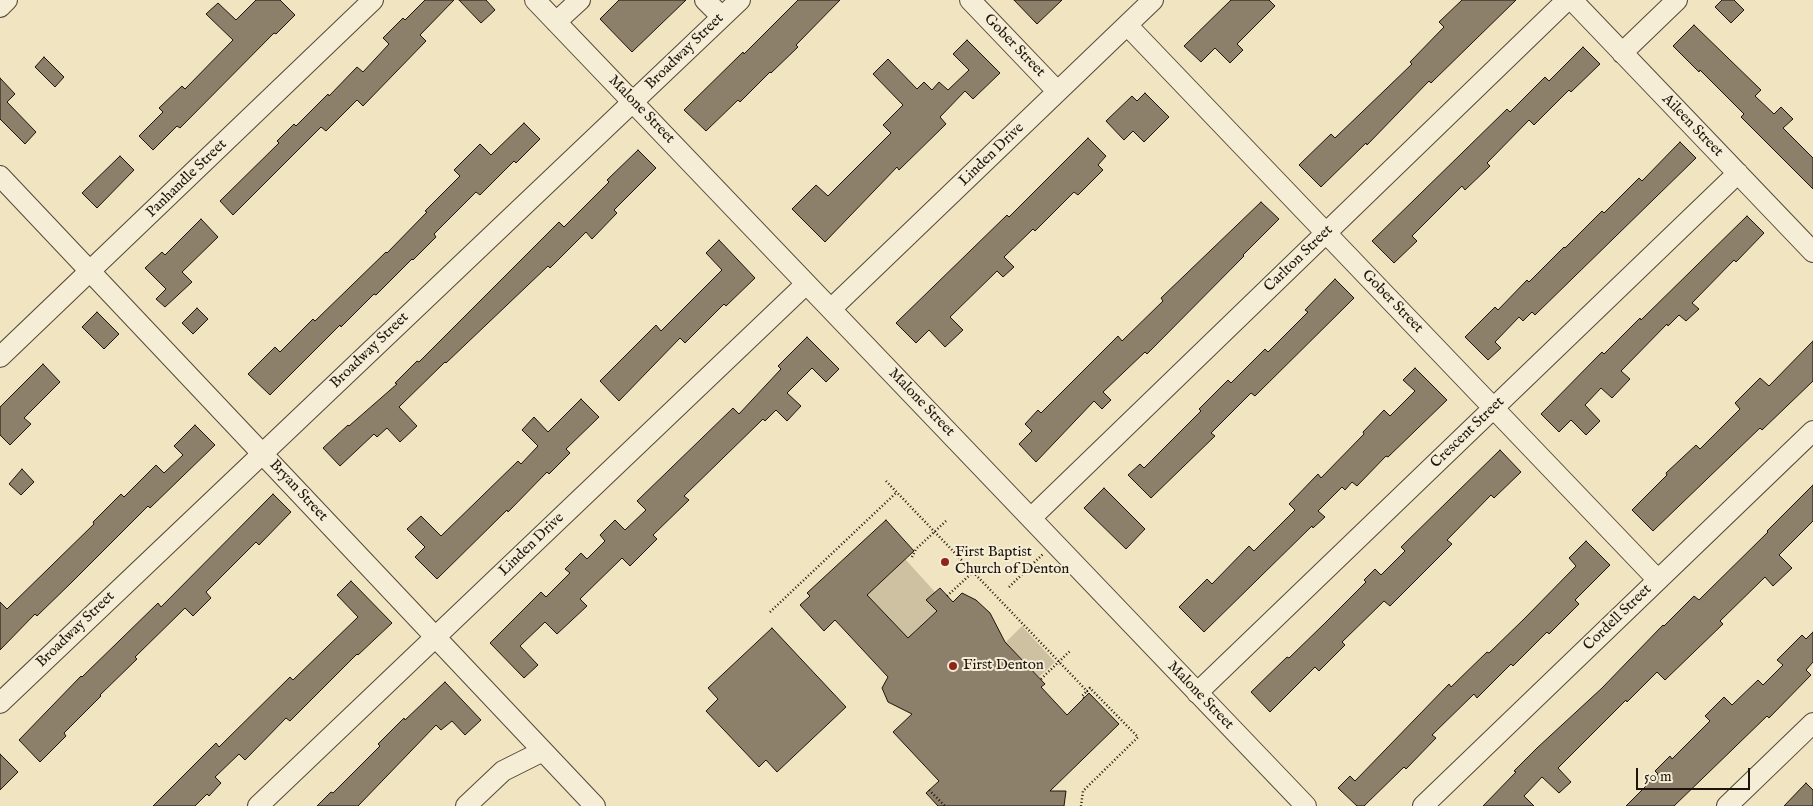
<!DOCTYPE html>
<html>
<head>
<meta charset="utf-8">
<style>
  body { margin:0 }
  #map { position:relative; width:1813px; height:806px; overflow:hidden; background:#f1e4c1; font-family:"IM FELL English",serif }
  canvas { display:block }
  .scale { position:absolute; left:1636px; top:768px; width:114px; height:22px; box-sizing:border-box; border:2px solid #1e140b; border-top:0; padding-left:6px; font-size:15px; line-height:18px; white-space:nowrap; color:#1e140b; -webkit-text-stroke:4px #f6edd7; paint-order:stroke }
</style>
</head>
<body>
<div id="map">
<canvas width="1813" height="806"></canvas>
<div class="scale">50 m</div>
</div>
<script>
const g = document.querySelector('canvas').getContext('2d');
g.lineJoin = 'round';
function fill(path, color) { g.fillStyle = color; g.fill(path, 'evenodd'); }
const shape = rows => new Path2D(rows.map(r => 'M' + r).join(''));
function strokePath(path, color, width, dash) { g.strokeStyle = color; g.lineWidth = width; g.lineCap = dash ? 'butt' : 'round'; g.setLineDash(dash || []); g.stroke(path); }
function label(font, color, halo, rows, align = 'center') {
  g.font = font + ' "IM FELL English",serif'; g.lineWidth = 4; g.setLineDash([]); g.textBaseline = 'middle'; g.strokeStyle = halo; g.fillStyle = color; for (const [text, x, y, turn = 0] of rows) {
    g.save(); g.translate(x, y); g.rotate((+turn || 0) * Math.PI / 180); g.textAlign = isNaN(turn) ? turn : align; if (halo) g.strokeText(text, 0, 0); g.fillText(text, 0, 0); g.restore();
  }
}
fill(shape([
  [905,559,935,592,927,600,937,611,914,632,910,641,867,595],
  [1022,626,1055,662,1039,677,1005,643]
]), '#cdc1a2');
const building = shape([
  [256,0,280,0,295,15,276,34,274,33,180,128,177,126,153,150,139,136,163,112,159,108,182,86,185,89,233,40,206,14,218,3,236,20,256,0],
  [425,0,454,0,420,35,426,41,363,106,357,100,326,131,321,127,233,215,220,201,279,143,277,141,294,124,296,126,328,94,329,96,357,67,363,72,389,44,383,38,403,18,405,20,425,0],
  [459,0,486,0,495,10,481,23,459,0],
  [619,0,686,0,632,52,600,19,619,0],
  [798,0,840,0,796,45,798,47,771,73,770,72,740,102,738,100,706,131,684,110,743,52,744,54,798,0],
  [1014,0,1062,0,1037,24,1014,0],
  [1231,0,1269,0,1275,6,1237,44,1243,50,1230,63,1215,48,1201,62,1184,46,1231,0],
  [1462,0,1516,0,1431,83,1429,81,1367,145,1366,143,1321,187,1299,165,1331,134,1335,138,1412,64,1410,62,1444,27,1439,22,1462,0],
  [1722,0,1734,0,1744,10,1731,23,1715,7,1722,0],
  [1694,25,1761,90,1755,96,1774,114,1781,107,1793,119,1783,128,1813,158,1813,189,1741,117,1744,114,1700,70,1699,72,1673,46,1694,25],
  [967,40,1000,73,973,99,965,91,940,117,946,124,899,170,897,167,825,242,792,209,816,185,828,196,891,133,883,125,903,105,873,74,888,59,917,89,924,82,932,90,939,82,948,90,969,70,953,54,967,40],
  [1583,47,1600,64,1571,92,1569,90,1534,125,1529,120,1487,163,1490,166,1465,190,1462,186,1412,236,1417,241,1394,263,1372,241,1507,109,1510,112,1545,77,1549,81,1583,47],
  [44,57,64,77,55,87,35,67,44,57],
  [0,78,15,94,7,102,36,132,25,144,0,119,0,78],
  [1145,93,1169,117,1144,142,1133,131,1124,140,1106,121,1132,96,1137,101,1145,93],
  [524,123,540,139,516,163,514,161,480,195,476,192,434,234,436,237,413,260,412,259,376,295,374,294,341,327,340,325,270,395,248,374,275,347,280,352,313,319,315,321,386,252,387,253,427,212,425,211,460,176,454,170,480,144,491,155,524,123],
  [1088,138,1106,156,1098,165,1103,170,1078,195,1074,192,1035,231,1033,229,1004,257,1014,267,1003,277,997,271,950,317,963,330,945,347,929,330,916,343,896,323,1007,215,1009,217,1088,138],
  [1680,142,1696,158,1535,315,1532,312,1523,321,1519,317,1495,342,1501,348,1488,360,1465,337,1495,307,1498,310,1527,280,1529,282,1564,247,1565,248,1602,211,1604,213,1639,178,1642,181,1680,142],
  [638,150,656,168,614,210,617,213,592,239,586,232,550,268,548,266,446,363,445,362,399,407,417,426,400,442,387,428,377,437,374,434,340,466,323,448,348,425,349,426,397,384,395,383,417,361,419,362,559,222,564,227,609,182,607,180,638,150],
  [120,156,134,170,97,208,82,193,120,156],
  [1261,202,1279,219,1243,255,1244,256,1147,354,1145,352,1103,392,1111,400,1102,409,1094,401,1036,462,1019,444,1032,431,1025,424,1038,410,1041,413,1118,336,1122,341,1163,301,1161,298,1261,202],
  [1747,216,1764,233,1736,262,1734,260,1692,303,1699,309,1686,321,1679,315,1668,326,1667,324,1621,371,1630,379,1612,398,1601,388,1585,405,1600,421,1586,435,1571,420,1559,432,1541,414,1602,352,1604,354,1640,318,1641,320,1747,216],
  [201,219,218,237,182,272,192,282,165,307,156,299,166,289,145,268,162,252,165,255,201,219],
  [719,240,755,278,726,306,724,304,685,343,680,338,619,401,600,381,656,325,661,331,722,270,706,253,719,240],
  [1335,279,1354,298,1255,396,1251,393,1211,433,1215,436,1151,498,1128,475,1140,464,1144,468,1201,411,1199,409,1228,380,1231,383,1265,349,1268,352,1308,312,1305,310,1335,279],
  [197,308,208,319,193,334,182,323,197,308],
  [97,312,119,334,104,349,82,327,97,312],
  [807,337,839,369,826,382,812,368,787,393,801,406,787,421,776,410,765,421,763,419,684,496,689,500,653,535,657,539,630,566,622,558,580,599,587,606,557,634,545,622,520,646,538,665,524,678,490,643,541,592,546,597,570,573,565,569,581,553,587,559,605,541,600,535,615,520,625,530,646,510,637,501,733,408,739,414,781,369,778,366,807,337],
  [1813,341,1813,381,1762,430,1760,428,1653,531,1632,510,1667,475,1666,473,1696,445,1700,449,1740,409,1735,403,1760,378,1769,386,1813,341],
  [43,364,60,382,24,418,31,424,10,445,0,435,0,407,43,364],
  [1415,368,1447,400,1388,457,1386,456,1357,486,1352,482,1345,490,1342,487,1318,511,1325,517,1313,528,1312,526,1204,632,1179,607,1207,579,1212,584,1249,546,1254,551,1295,510,1289,504,1318,474,1321,478,1364,434,1363,432,1384,410,1390,416,1415,391,1403,380,1415,368],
  [581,399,599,417,566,449,570,453,549,474,547,472,508,512,507,510,437,579,415,557,425,547,407,529,421,516,441,536,518,461,521,464,538,446,522,430,534,417,548,432,581,399],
  [195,425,215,445,150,508,148,506,73,581,37,616,35,614,0,650,0,602,7,609,94,524,93,522,121,494,124,497,156,465,164,473,183,455,174,446,195,425],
  [1500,450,1521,472,1494,498,1491,495,1447,540,1452,544,1390,606,1384,601,1342,642,1345,645,1319,671,1315,667,1270,712,1251,692,1287,657,1289,658,1324,624,1366,582,1364,580,1375,569,1381,575,1405,551,1401,547,1500,450],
  [22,469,34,482,21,495,9,484,22,469],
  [1813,485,1813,521,1779,555,1792,568,1773,586,1765,577,1720,621,1723,624,1665,680,1657,672,1627,702,1626,700,1558,768,1571,782,1559,793,1542,777,1524,796,1534,806,1483,806,1516,772,1514,771,1537,748,1602,688,1663,625,1664,626,1694,596,1699,600,1768,532,1767,531,1813,485],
  [1104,488,1145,529,1126,549,1084,508,1104,488],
  [273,494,291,512,259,545,256,542,206,592,211,598,193,616,185,608,135,657,137,659,100,695,101,696,64,733,66,736,40,762,19,740,81,676,82,677,158,603,161,607,273,494],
  [886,520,914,551,867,595,908,638,937,611,926,600,940,588,953,602,962,593,976,600,990,613,1005,642,1045,684,1041,687,1067,715,1089,693,1119,724,1050,791,1066,791,1064,806,938,806,926,793,939,781,893,732,912,714,888,702,882,688,888,677,835,620,824,631,800,605,810,596,807,593,886,520],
  [1586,541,1610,565,1575,600,1579,604,1549,634,1547,632,1513,666,1511,664,1477,698,1474,694,1432,735,1436,738,1406,769,1404,767,1364,806,1357,806,1338,788,1350,776,1355,781,1449,684,1451,687,1487,652,1489,653,1524,619,1576,566,1569,558,1586,541],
  [351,581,392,623,358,655,357,654,290,721,286,718,245,760,239,754,215,777,221,783,209,796,207,794,195,806,153,806,216,743,219,747,290,677,293,680,358,617,337,595,351,581],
  [772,628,846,707,777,772,766,760,759,767,706,711,718,699,708,688,772,628],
  [1813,632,1813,662,1806,670,1811,675,1769,718,1767,716,1674,806,1626,806,1658,774,1655,771,1670,756,1672,759,1710,721,1705,716,1724,697,1732,705,1758,680,1763,685,1783,665,1777,660,1802,635,1806,639,1813,632],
  [445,682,481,720,465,735,452,721,441,730,436,725,358,806,317,806,331,792,333,793,380,746,378,744,404,718,405,720,445,682],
  [0,754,18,772,0,790,0,754],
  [1806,783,1813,790,1813,806,1784,806,1806,783]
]);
fill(building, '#8c806a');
strokePath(building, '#1e140b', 1);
const minor = shape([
  [535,0,1306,806],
  [705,0,722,17],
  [970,0,1057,91],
  [1572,0,1813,252],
  [0,7,7,0],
  [556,22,580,0],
  [1127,25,1658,580],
  [1622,53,1677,0],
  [0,176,595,806],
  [831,309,1153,0],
  [0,357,373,0],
  [1031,518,1567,0],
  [1197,693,1738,173],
  [0,703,740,0],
  [258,806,806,284],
  [466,806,503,771,543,751],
  [1423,806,1813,431],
  [1727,806,1813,723]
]);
strokePath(minor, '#534838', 22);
strokePath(shape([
  [886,481,1087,691,1090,688,1138,737,1083,791,1081,806],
  [912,557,916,549,946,521],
  [1009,587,1043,554],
  [947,596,973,572],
  [770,612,897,492],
  [1041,679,1070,651],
  [1084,698,1082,696,1087,691],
  [929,790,945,806]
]), '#1e140b', 2.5, [1, 2.5]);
strokePath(minor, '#f6edd7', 20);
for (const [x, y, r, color] of [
  [945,562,5,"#8f2418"],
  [953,666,5,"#8f2418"]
]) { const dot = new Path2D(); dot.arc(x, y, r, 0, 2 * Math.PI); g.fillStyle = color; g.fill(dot); strokePath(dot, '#f6edd7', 2); }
label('15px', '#1e140b', '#f6edd7', [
  ["Gober Street",1014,46,46],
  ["Broadway Street",685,52,-44],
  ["Malone Street",641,110,46],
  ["Aileen Street",1692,126,46],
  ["Linden Drive",992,155,-44],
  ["Panhandle Street",187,179,-44],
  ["Carlton Street",1299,259,-44],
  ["Gober Street",1392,302,46],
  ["Broadway Street",370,351,-44],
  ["Malone Street",921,403,46],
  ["Crescent Street",1468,433,-44],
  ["Bryan Street",298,491,47],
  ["Linden Drive",532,545,-44],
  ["Cordell Street",1618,618,-44],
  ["Broadway Street",76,630,-44],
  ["Malone Street",1200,696,46]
]);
label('15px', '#1e140b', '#f6edd7', [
  ["First Baptist",955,553],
  ["Church of Denton",955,570],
  ["First Denton",963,666]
], 'left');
</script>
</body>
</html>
